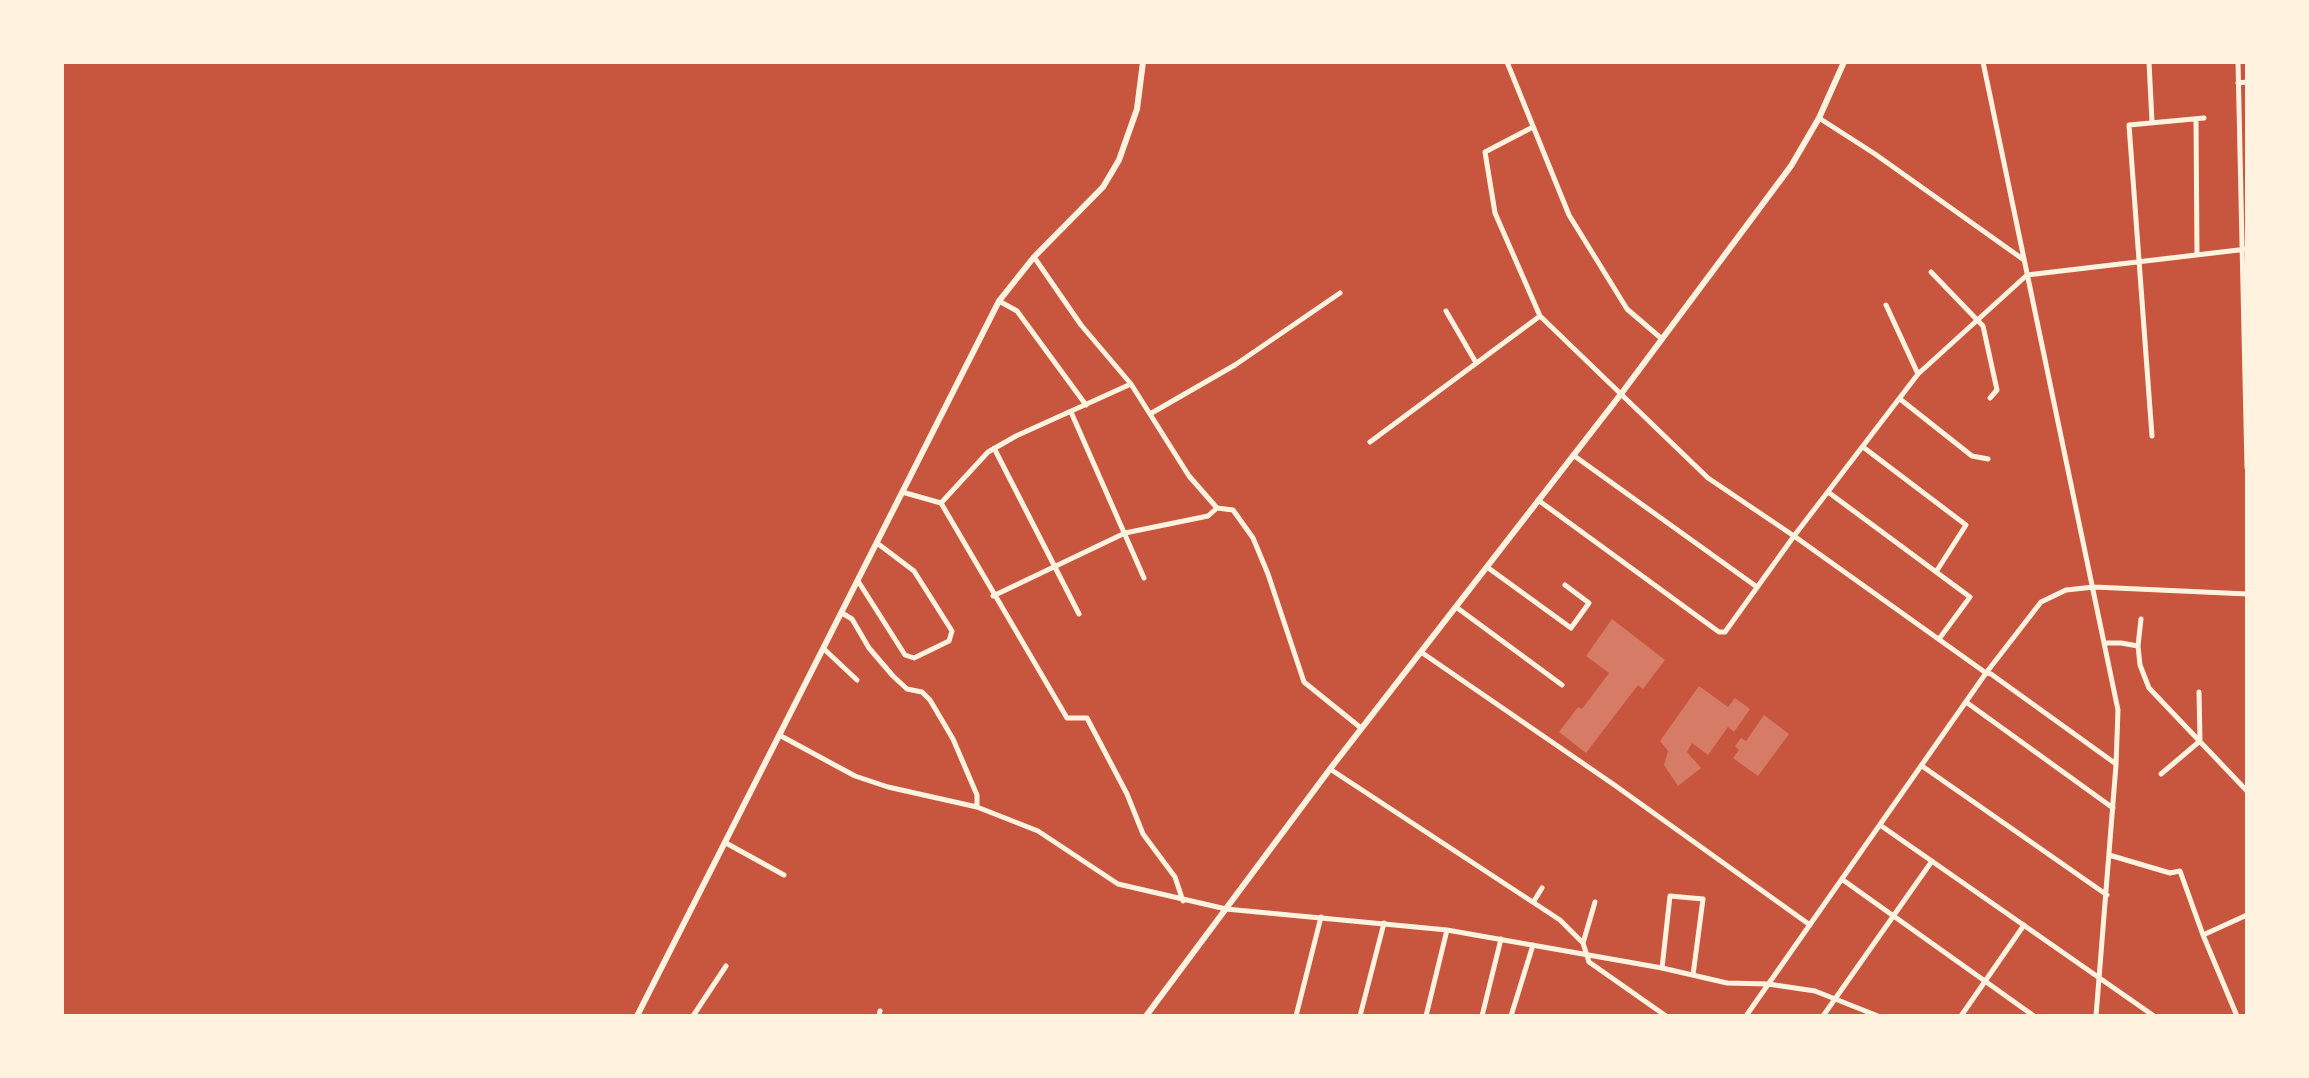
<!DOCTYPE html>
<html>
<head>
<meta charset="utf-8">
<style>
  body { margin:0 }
  #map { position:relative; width:2309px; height:1078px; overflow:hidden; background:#c8553d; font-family:Ubuntu,sans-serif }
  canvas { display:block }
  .frame { position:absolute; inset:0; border:64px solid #fff3e0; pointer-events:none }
</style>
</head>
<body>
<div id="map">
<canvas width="2309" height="1078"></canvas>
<div class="frame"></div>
</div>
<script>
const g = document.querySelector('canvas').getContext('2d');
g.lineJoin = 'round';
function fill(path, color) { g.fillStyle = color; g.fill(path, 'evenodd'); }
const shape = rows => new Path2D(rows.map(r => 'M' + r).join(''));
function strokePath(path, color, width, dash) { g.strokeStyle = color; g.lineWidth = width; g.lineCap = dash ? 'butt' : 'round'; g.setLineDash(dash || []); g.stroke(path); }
fill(shape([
  [1612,619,1665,660,1643,689,1638,685,1586,753,1559,732,1578,707,1582,709,1609,673,1586,656],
  [1699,686,1728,707,1735,698,1750,709,1734,732,1728,727,1708,755,1692,743,1687,752,1701,768,1678,786,1664,765,1668,751,1660,741],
  [1764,715,1789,734,1758,776,1733,758,1739,750,1735,746,1741,738,1746,741]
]), '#d67c66');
strokePath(shape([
  [1507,62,1569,215,1627,309,1662,339],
  [1983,62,2118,710,2116,765,2096,1016],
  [2149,62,2152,122],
  [2238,62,2247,468],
  [2238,83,2247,82],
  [1819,118,1875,154,2024,260],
  [2196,120,2197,254],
  [1533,127,1485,152,1495,213,1540,316,1708,478,1794,536,1986,673,1991,674,2116,764],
  [1034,257,1081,325,1131,384,1189,476,1217,508,1233,510,1253,538,1268,574,1304,682,1361,728],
  [1931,272,1983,326,1997,390,1990,398],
  [999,301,1017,311,1086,405],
  [1886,305,1918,374],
  [1446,311,1475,361],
  [1900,399,1972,456,1988,459],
  [1071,412,1144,578],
  [1150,414,1235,365,1340,293],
  [2152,436,2129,125,2204,118],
  [1370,442,1540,316],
  [1863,447,1966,525,1936,572],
  [994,448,1079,614],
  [1573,455,1757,587],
  [902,492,941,503,1067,718,1087,718,1127,794,1143,834,1175,877,1183,901],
  [1828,492,1970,597,1939,639],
  [1538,500,1719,632,1725,632,1794,536,1918,374,2027,275,2247,249],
  [941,503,988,452,1016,436,1131,384],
  [1487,567,1571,628,1589,603,1565,585],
  [858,581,905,655,914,658,949,641,952,631,914,571,877,543],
  [993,596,1125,533,1208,516,1217,508],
  [1456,607,1562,685],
  [842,613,852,619,869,648,893,676,907,689,922,692,930,700,953,739,977,795,977,807],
  [2105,643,2121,643,2138,646,2140,665,2149,688,2247,791],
  [2138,646,2141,619],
  [824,649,857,680],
  [1421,652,1613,784,1810,925],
  [1966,702,2113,808],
  [781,736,855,776,888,787,977,807,1038,831,1118,884,1226,909,1447,930,1662,968,1727,983,1768,984,1815,991,1878,1016],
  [1922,766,2107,895],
  [1330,769,1560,920,1583,943,1589,962,1666,1016],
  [2161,774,2200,741,2199,692],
  [1880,825,2154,1016],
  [726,843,784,875],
  [2109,855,2170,873,2180,871,2203,935,2237,1016],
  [1843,880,2034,1016],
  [1534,901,1542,888],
  [2203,935,2247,915],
  [1583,943,1595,902],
  [1662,968,1670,896,1703,899,1693,975],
  [693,1016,726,966],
  [879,1016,880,1011],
  [1296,1016,1321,917],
  [1360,1016,1384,923],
  [1426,1016,1447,930],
  [1482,1016,1501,939],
  [1511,1016,1533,945],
  [1746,1016,1986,673,2041,602,2066,590,2094,587,2247,594],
  [1823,1016,1932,861],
  [1961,1016,2024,925]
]), '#fff3e0', 5);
strokePath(shape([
  [637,1016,999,301,1034,257,1103,187,1119,160,1137,109,1143,62],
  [1146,1016,1330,769,1621,394,1791,166,1819,118,1844,62]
]), '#fff3e0', 6);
</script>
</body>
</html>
